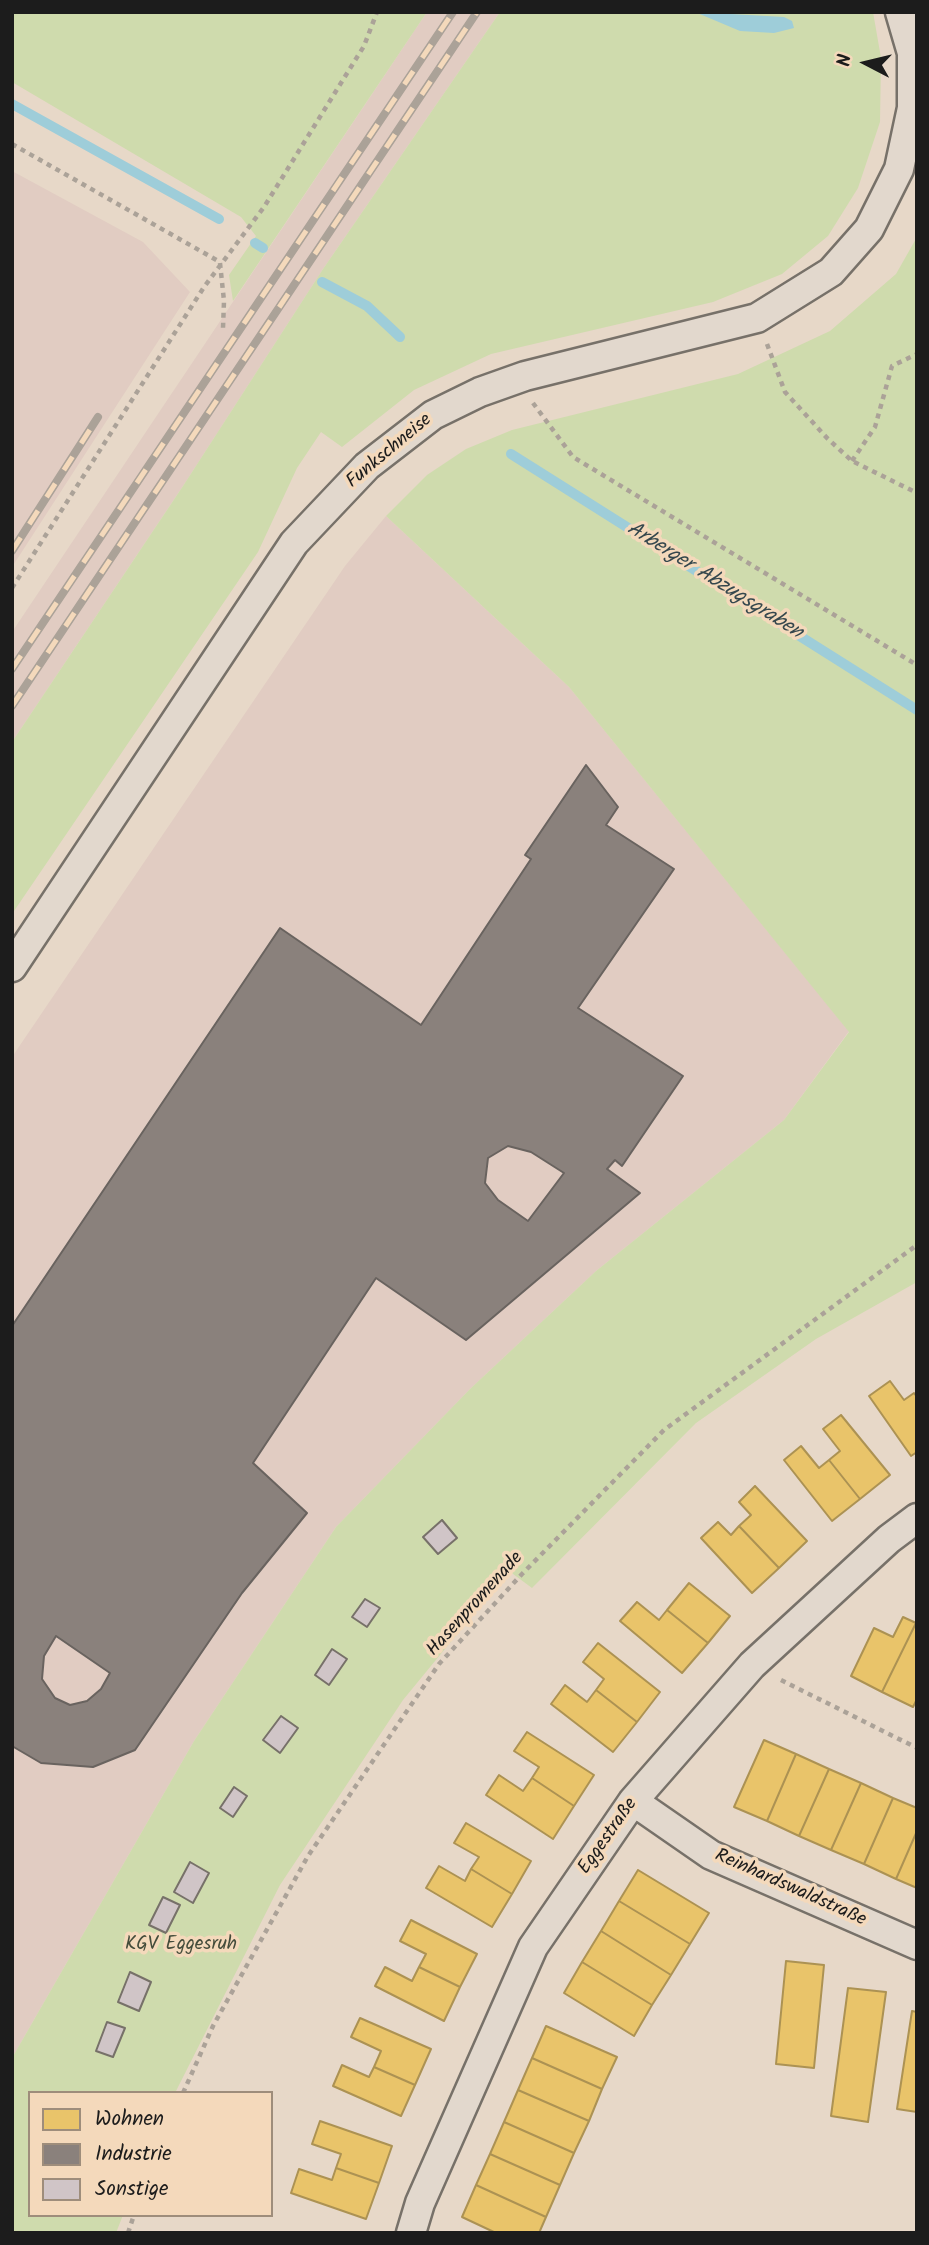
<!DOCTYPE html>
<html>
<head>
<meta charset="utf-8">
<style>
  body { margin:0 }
  #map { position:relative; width:929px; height:2245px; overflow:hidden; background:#e7d8c8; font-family:Kalam,sans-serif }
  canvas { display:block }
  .frame { position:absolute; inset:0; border:14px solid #1c1c1c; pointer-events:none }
  .legend { position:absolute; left:28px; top:2091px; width:245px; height:126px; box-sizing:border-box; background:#f4d9bb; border:2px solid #9e8d7b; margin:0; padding:9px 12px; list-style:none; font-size:21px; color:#1c1c1c }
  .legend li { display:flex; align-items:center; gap:14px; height:35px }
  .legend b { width:35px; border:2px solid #9e8d7b }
  .north { position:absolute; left:831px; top:28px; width:70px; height:70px; -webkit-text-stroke:5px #f4d9bb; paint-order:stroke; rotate:277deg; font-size:19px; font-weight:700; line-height:28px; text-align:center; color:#1c1c1c }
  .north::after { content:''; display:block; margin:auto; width:24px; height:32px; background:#1c1c1c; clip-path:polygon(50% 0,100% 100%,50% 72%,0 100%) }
</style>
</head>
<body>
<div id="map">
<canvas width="929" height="2245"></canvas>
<div class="frame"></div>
<ul class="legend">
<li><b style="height:19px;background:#e9c46a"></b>Wohnen</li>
<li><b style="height:19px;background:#8a817c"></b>Industrie</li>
<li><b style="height:19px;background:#d0c5c7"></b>Sonstige</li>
</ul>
<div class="north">N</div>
</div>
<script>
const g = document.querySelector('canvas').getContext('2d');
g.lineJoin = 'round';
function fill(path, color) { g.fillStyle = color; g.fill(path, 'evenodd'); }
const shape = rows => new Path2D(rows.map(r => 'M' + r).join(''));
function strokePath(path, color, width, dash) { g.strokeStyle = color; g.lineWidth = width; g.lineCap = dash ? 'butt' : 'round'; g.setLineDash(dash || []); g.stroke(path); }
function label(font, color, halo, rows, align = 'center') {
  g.font = font + ' Kalam,sans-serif'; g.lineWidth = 7; g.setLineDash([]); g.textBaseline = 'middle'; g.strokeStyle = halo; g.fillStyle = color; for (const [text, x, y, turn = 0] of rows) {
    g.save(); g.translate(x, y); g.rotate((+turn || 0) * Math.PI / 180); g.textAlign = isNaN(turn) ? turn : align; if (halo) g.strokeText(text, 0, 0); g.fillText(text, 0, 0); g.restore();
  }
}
fill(shape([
  [427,12,500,12,323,269,183,486,12,742,12,632],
  [12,171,143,242,190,292,12,567],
  [386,516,569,687,849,1031,784,1120,596,1271,470,1389,336,1527,194,1741,12,2058,12,1057,345,566]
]), '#e1ccc2');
fill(shape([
  [12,12,427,12,233,301,229,275,256,236,241,217,12,82],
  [500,12,873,12,881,58,880,122,858,188,828,236,782,274,713,302,491,354,414,390,342,447,321,432,297,468,258,552,12,914,12,742,183,486,323,269],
  [917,237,917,1282,816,1339,696,1423,532,1588,509,1571,403,1700,280,1885,175,2093,30,2093,30,2215,123,2215,116,2233,12,2233,12,2058,194,1741,336,1527,470,1389,596,1271,784,1120,849,1032,569,687,386,516,427,475,466,449,512,430,738,374,830,331,896,274]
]), '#cfdbad');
fill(shape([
  [695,12,784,17,792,21,794,28,774,33,740,31]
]), '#9ecdd9');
const homes = shape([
  [890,1381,904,1400,914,1393,917,1397,917,1452,911,1456,869,1396,890,1381],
  [841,1415,890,1475,860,1499,829,1460,840,1451,823,1429,841,1415],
  [801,1446,819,1468,829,1460,860,1499,832,1521,784,1460,801,1446],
  [755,1486,807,1541,779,1568,739,1526,751,1515,739,1502,755,1486],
  [718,1522,731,1535,739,1526,779,1568,752,1593,701,1538,718,1522],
  [689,1583,730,1616,708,1643,667,1610,689,1583],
  [637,1602,659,1620,667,1610,708,1643,682,1673,620,1621,637,1602],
  [903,1617,916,1623,882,1692,851,1676,874,1628,893,1637,903,1617],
  [916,1623,917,1699,913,1707,882,1692,916,1623],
  [598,1643,660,1692,637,1722,596,1690,604,1679,583,1662,598,1643],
  [565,1685,587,1702,596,1690,637,1722,613,1752,551,1704,565,1685],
  [527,1732,594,1775,574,1806,532,1778,539,1767,514,1751,527,1732],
  [764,1740,796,1754,767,1821,734,1807,764,1740],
  [796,1754,829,1769,799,1836,767,1821,796,1754],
  [829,1769,861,1783,831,1850,799,1836,829,1769],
  [499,1775,523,1791,532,1778,574,1806,553,1839,486,1795,499,1775],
  [861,1783,893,1798,864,1864,831,1850,861,1783],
  [893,1798,917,1808,917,1831,896,1879,864,1864,893,1798],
  [466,1823,531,1861,512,1894,471,1869,479,1857,454,1843,466,1823],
  [917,1831,917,1888,896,1879,917,1831],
  [439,1866,465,1881,471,1869,512,1894,492,1927,426,1888,439,1866],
  [638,1870,709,1913,690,1944,619,1901,638,1870],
  [619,1901,690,1944,671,1975,601,1931,619,1901],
  [411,1920,477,1954,460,1987,419,1967,426,1954,400,1941,411,1920],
  [601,1931,671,1975,652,2005,582,1962,601,1931],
  [786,1961,824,1965,814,2068,776,2064,786,1961],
  [582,1962,652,2005,634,2036,564,1993,582,1962],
  [385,1967,412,1981,419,1967,460,1987,444,2021,375,1986,385,1967],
  [848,1988,886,1992,868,2122,831,2116,848,1988],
  [912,2011,917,2012,917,2112,897,2109,912,2011],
  [360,2018,431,2049,415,2085,374,2067,381,2051,351,2037,360,2018],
  [546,2026,617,2057,602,2089,532,2058,546,2026],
  [532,2058,602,2089,589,2121,518,2090,532,2058],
  [342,2065,369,2077,374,2067,415,2085,401,2116,333,2086,342,2065],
  [518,2090,589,2121,574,2153,504,2122,518,2090],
  [320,2121,392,2146,379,2183,336,2168,341,2154,312,2144,320,2121],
  [504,2122,574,2153,560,2185,490,2154,504,2122],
  [490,2154,560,2185,546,2217,476,2185,490,2154],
  [336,2168,379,2183,366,2219,291,2193,299,2169,332,2180,336,2168],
  [476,2185,546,2217,539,2233,496,2233,462,2217,476,2185]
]);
fill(homes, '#e9c46a');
strokePath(homes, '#ac9253', 2);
const industry = shape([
  [586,765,618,807,606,825,674,869,578,1008,683,1076,622,1166,615,1160,607,1169,640,1193,466,1340,376,1278,253,1463,307,1513,242,1593,135,1750,93,1767,41,1763,12,1746,12,1326,280,928,421,1025,531,859,525,855,586,765],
  [508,1146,531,1152,564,1173,528,1221,498,1200,485,1183,488,1158,508,1146],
  [56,1636,110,1673,101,1689,87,1701,70,1705,55,1698,42,1679,44,1656,56,1636]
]);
fill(industry, '#8a817c');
strokePath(industry, '#69635f', 2);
strokePath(shape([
  [12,104,219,219],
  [255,243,263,248],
  [322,282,367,306,400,337],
  [511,454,917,710]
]), '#9ecdd9', 10);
const building = shape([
  [442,1520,457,1538,438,1554,423,1537,442,1520],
  [365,1599,380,1608,367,1627,352,1617,365,1599],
  [332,1649,347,1659,329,1685,315,1675,332,1649],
  [281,1716,298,1728,280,1753,263,1740,281,1716],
  [234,1787,247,1796,233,1817,220,1808,234,1787],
  [190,1862,209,1873,193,1903,174,1892,190,1862],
  [163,1897,180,1905,166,1933,149,1925,163,1897],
  [130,1972,151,1982,139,2011,118,2002,130,1972],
  [107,2022,125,2028,113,2057,96,2051,107,2022]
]);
fill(building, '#d0c5c7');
strokePath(building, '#777169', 2);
const street = shape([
  [12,967,294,543,367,466,433,415,480,392,525,376,757,318,831,272,869,229,899,169,912,108,912,53,900,12],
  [633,1801,711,1855,917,1945],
  [411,2233,420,2203,533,1947,633,1801,752,1665,889,1539,917,1518]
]);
strokePath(street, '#777169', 33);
strokePath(shape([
  [12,144,220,262],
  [220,263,224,301,223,328],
  [767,344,785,392,827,438,852,461,917,493],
  [533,403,573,457,917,665],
  [852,461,875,427,892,366,917,354],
  [12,588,204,287,264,207,364,46,377,12],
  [781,1680,917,1748],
  [183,2093,213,2026,308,1856,439,1664,522,1574,664,1430,917,1245],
  [128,2233,134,2215]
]), '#aba298', 4.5, [5, 5]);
strokePath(street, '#e2d8cd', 28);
const rail = shape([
  [12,551,98,417],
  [12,669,453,12],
  [12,706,477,12]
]);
strokePath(rail, '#aba298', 8);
strokePath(rail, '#f4d9bb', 5, [16]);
label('19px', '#1c1c1c', '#f4d9bb', [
  ["Funkschneise",390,452,-40],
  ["Hasenpromenade",476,1605,-48],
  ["Eggestraße",609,1837,-55],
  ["Reinhardswaldstraße",790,1889,24]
]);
label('19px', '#444c3b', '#f4d9bb', [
  ["KGV Eggesruh",181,1946]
]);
label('italic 21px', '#35474d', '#f4d9bb', [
  ["Arberger Abzugsgraben",714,582,32]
]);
</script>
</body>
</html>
